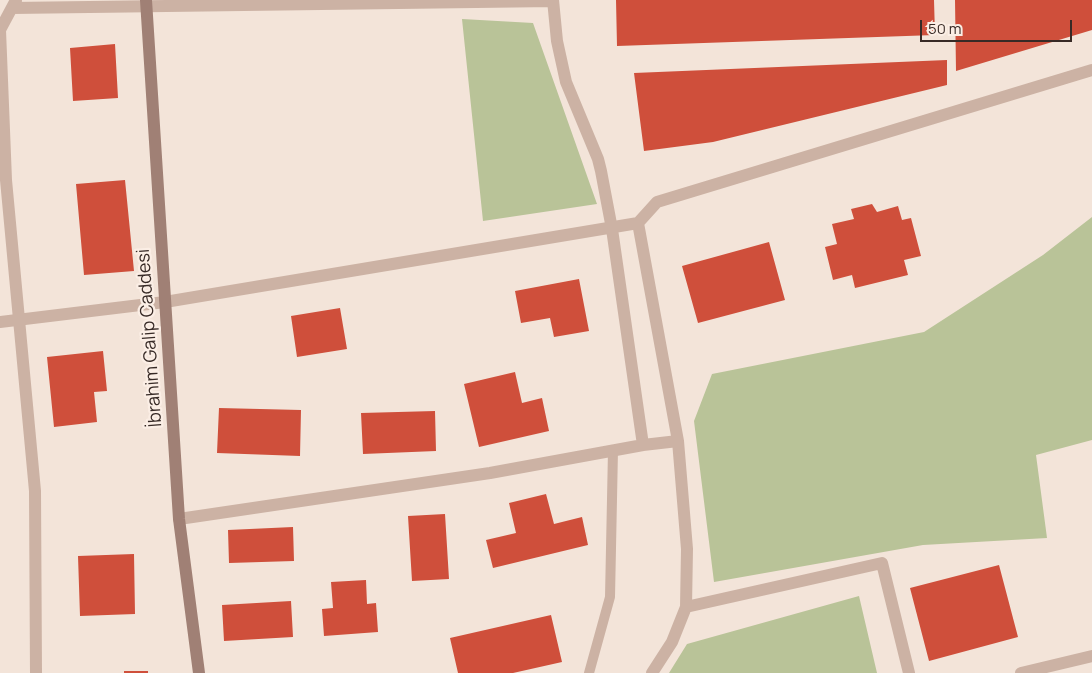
<!DOCTYPE html>
<html>
<head>
<meta charset="utf-8">
<style>
  body { margin:0 }
  #map { position:relative; width:1092px; height:673px; overflow:hidden; background:#f3e4d9; font-family:Manrope,sans-serif }
  canvas { display:block }
  .scale { position:absolute; left:920px; top:20px; width:152px; height:22px; box-sizing:border-box; border:2px solid #372a26; border-top:0; padding-left:6px; font-size:15px; line-height:18px; white-space:nowrap; color:#372a26; -webkit-text-stroke:4px #fbeee5; paint-order:stroke }
</style>
</head>
<body>
<div id="map">
<canvas width="1092" height="673"></canvas>
<div class="scale">50 m</div>
</div>
<script>
const g = document.querySelector('canvas').getContext('2d');
g.lineJoin = 'round';
function fill(path, color) { g.fillStyle = color; g.fill(path, 'evenodd'); }
const shape = rows => new Path2D(rows.map(r => 'M' + r).join(''));
function strokePath(path, color, width, dash) { g.strokeStyle = color; g.lineWidth = width; g.lineCap = dash ? 'butt' : 'round'; g.setLineDash(dash || []); g.stroke(path); }
function label(font, color, halo, rows, align = 'center') {
  g.font = font + ' Manrope,sans-serif'; g.lineWidth = 4.5; g.setLineDash([]); g.textBaseline = 'middle'; g.strokeStyle = halo; g.fillStyle = color; for (const [text, x, y, turn = 0] of rows) {
    g.save(); g.translate(x, y); g.rotate((+turn || 0) * Math.PI / 180); g.textAlign = isNaN(turn) ? turn : align; if (halo) g.strokeText(text, 0, 0); g.fillText(text, 0, 0); g.restore();
  }
}
fill(shape([
  [462,19,533,23,597,204,483,221],
  [1092,217,1092,440,1036,455,1047,538,923,545,714,582,694,421,712,374,924,332,1043,255],
  [859,596,877,673,669,673,687,644]
]), '#b9c398');
fill(shape([
  [616,0,934,0,935,35,617,46],
  [955,0,1092,0,1092,30,956,71],
  [115,44,118,98,73,101,70,48],
  [947,60,947,85,713,142,644,151,634,73],
  [125,180,134,271,84,275,76,184],
  [872,204,877,212,898,206,902,220,911,218,921,256,904,260,908,275,855,288,852,275,833,280,825,247,837,244,832,224,854,219,851,209],
  [769,242,785,300,698,323,682,266],
  [579,279,589,331,554,337,550,318,521,323,515,291],
  [340,308,347,349,297,357,291,316],
  [103,351,107,391,94,392,97,422,54,427,47,357],
  [515,372,522,403,542,398,549,431,479,447,464,384],
  [219,408,301,410,300,456,217,453],
  [435,411,436,451,363,454,361,413],
  [546,494,554,524,582,517,588,545,493,568,486,540,516,533,509,503],
  [445,514,449,579,412,581,408,516],
  [293,527,294,561,229,563,228,530],
  [134,554,135,614,80,616,78,556],
  [999,565,1018,637,929,661,910,588],
  [366,580,367,604,376,603,378,632,324,636,322,609,333,608,331,582],
  [291,601,293,637,224,641,222,605],
  [551,615,562,662,513,673,458,673,450,638],
  [124,671,148,671,148,673,124,673]
]), '#cf4f3b');
strokePath(shape([
  [589,673,610,597,613,450]
]), '#ccb2a4', 10);
strokePath(shape([
  [16,0,0,30,6,180,35,491,36,673],
  [12,8,553,1],
  [638,223,678,441,687,549,686,607,672,642,652,673],
  [0,322,165,302,638,223,657,202,1092,70],
  [643,445,678,441],
  [179,519,490,473,643,445,612,229,601,171,598,159,566,82,557,41,553,0],
  [686,607,882,563,909,673],
  [1021,673,1092,656]
]), '#ccb2a4', 12);
strokePath(shape([
  [146,0,179,519,199,673]
]), '#a08075', 12);
label('18px', '#372a26', '#fbeee5', [
  ["İbrahim Galip Caddesi",150,338,-94]
]);
</script>
</body>
</html>
